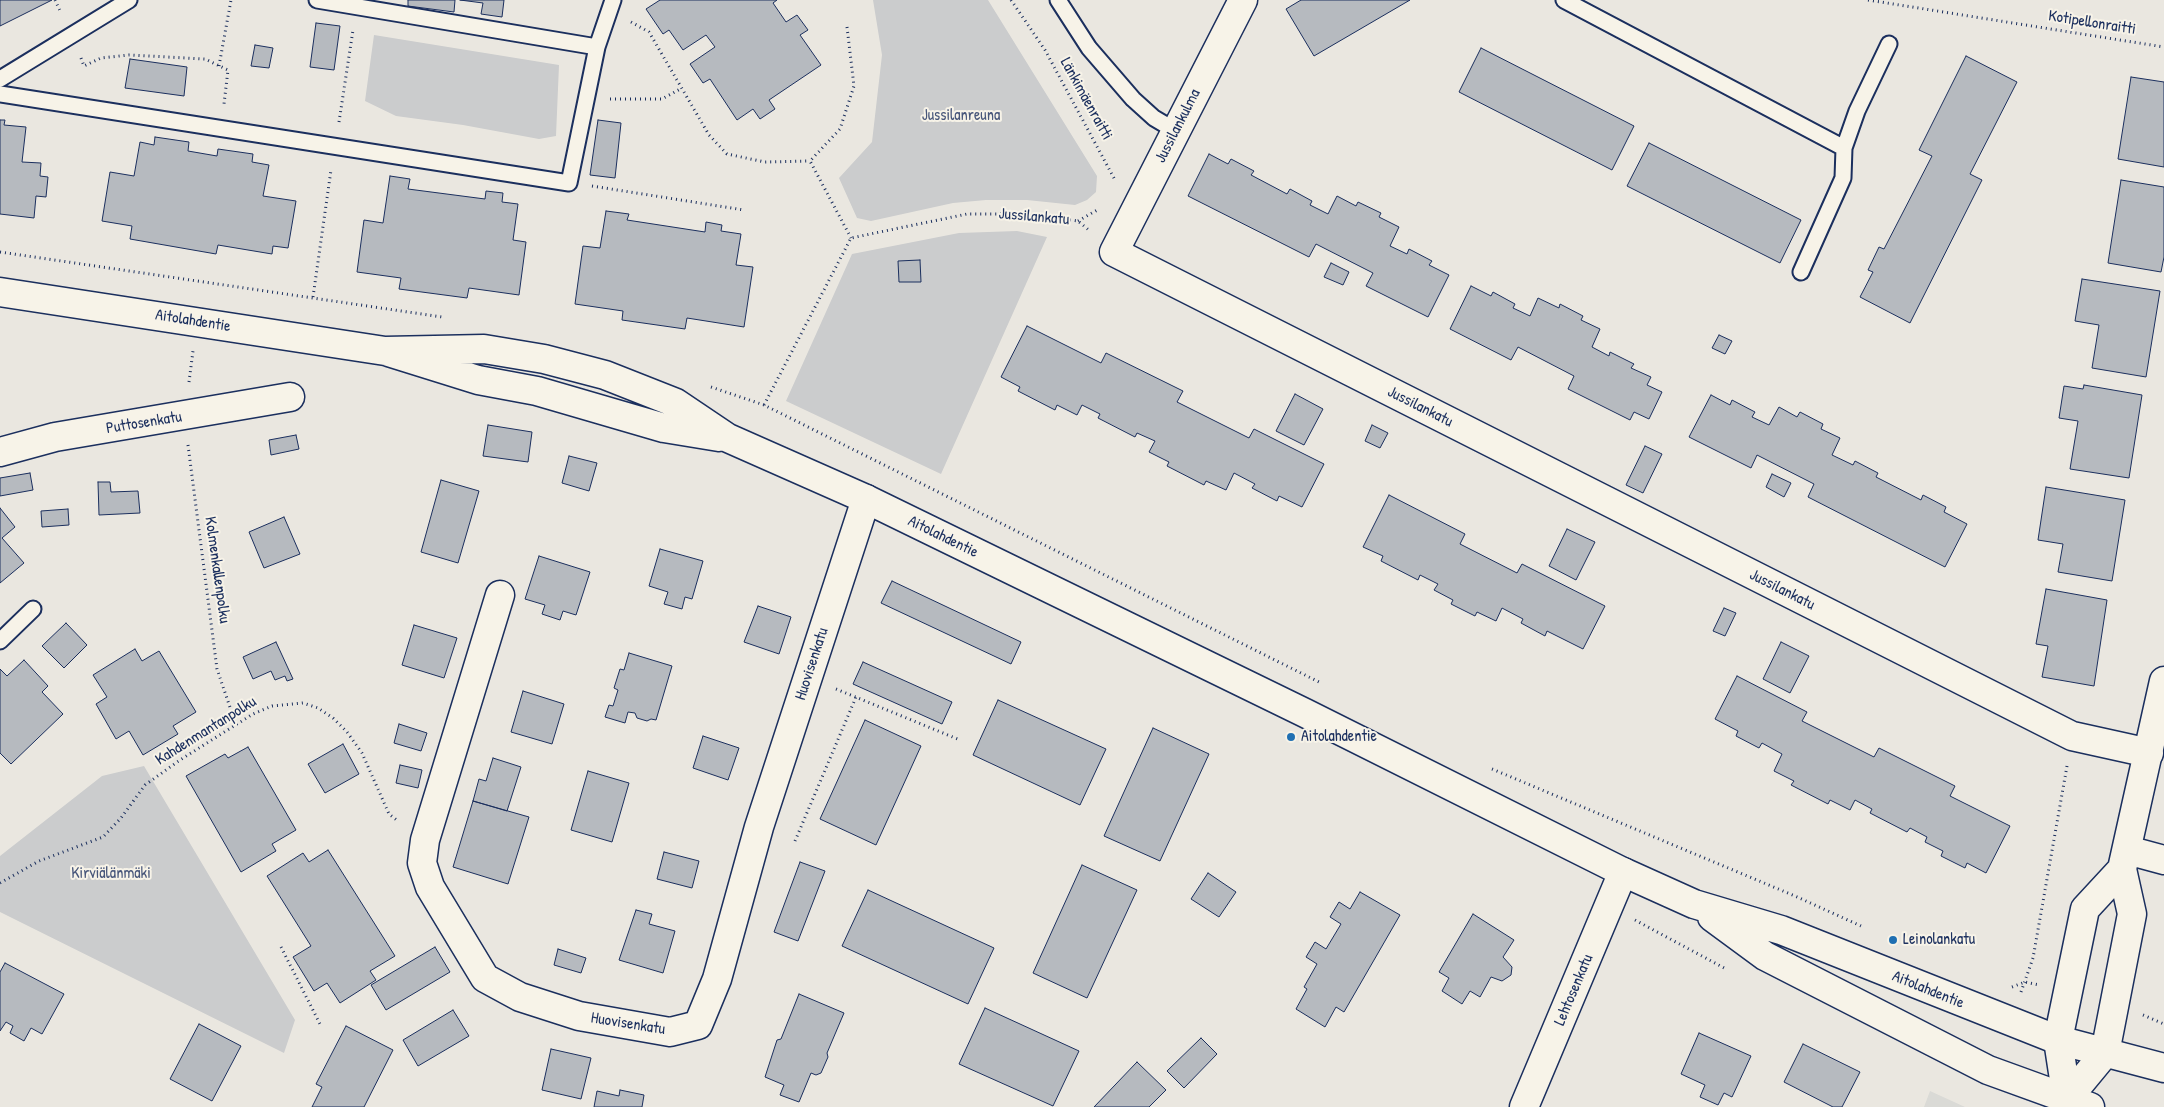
<!DOCTYPE html>
<html>
<head>
<meta charset="utf-8">
<style>
  body { margin:0 }
  canvas { display:block; background:#eae7e0 }
</style>
</head>
<body>
<canvas width="2164" height="1107"></canvas>
<script>
const g = document.querySelector('canvas').getContext('2d');
g.lineJoin = 'round';
function fill(path, color) { g.fillStyle = color; g.fill(path, 'evenodd'); }
const shape = rows => new Path2D(rows.map(r => 'M' + r).join(''));
function strokePath(path, color, width, dash) { g.strokeStyle = color; g.lineWidth = width; g.lineCap = dash ? 'butt' : 'round'; g.setLineDash(dash || []); g.stroke(path); }
function label(font, color, halo, rows, align = 'center') {
  g.font = font + ' "Patrick Hand",sans-serif'; g.lineWidth = 4; g.setLineDash([]); g.textBaseline = 'middle'; g.strokeStyle = halo; g.fillStyle = color; for (const [text, x, y, turn = 0] of rows) {
    g.save(); g.translate(x, y); g.rotate((+turn || 0) * Math.PI / 180); g.textAlign = isNaN(turn) ? turn : align; if (halo) g.strokeText(text, 0, 0); g.fillText(text, 0, 0); g.restore();
  }
}
fill(shape([
  [1930,1091,1965,1107,1924,1107]
]), '#dadad6');
fill(shape([
  [873,0,988,0,1097,176,1096,192,1087,200,1075,205,1027,200,986,200,953,203,871,221,857,218,839,178,872,142,882,55],
  [374,35,559,65,556,136,539,139,463,125,396,116,365,101],
  [1017,231,1047,237,941,474,786,401,852,254,959,233],
  [144,766,295,1020,284,1053,0,912,0,856,102,776]
]), '#cbcccd');
const building = shape([
  [0,0,52,0,0,26,0,0],
  [408,0,455,0,454,12,408,6,408,0],
  [460,0,504,0,502,17,481,14,483,3,460,0],
  [660,0,777,0,773,3,786,22,797,15,808,30,800,35,821,65,769,100,775,109,760,119,753,109,737,120,710,79,703,83,690,64,715,47,706,35,683,50,669,30,663,34,646,9,660,0],
  [1301,0,1410,0,1314,56,1286,9,1301,0],
  [316,23,340,26,334,70,310,67,316,23],
  [255,45,273,48,269,68,251,66,255,45],
  [1481,48,1634,126,1612,170,1459,92,1481,48],
  [1966,56,2017,82,1970,174,1982,180,1910,323,1860,297,1873,272,1868,270,1879,247,1884,249,1932,156,1919,150,1966,56],
  [130,59,187,67,184,96,125,88,130,59],
  [2131,77,2164,82,2164,167,2118,159,2131,77],
  [0,120,5,120,4,125,26,127,22,162,41,163,40,176,48,177,46,197,36,196,34,218,0,214,0,120],
  [598,120,621,123,615,178,590,175,598,120],
  [155,137,189,142,188,151,217,156,218,149,253,154,252,162,269,165,263,196,296,201,288,248,273,246,272,254,218,245,216,254,130,239,132,226,102,221,110,172,134,176,140,142,154,145,155,137],
  [1649,143,1801,220,1780,263,1627,186,1649,143],
  [1209,154,1228,164,1231,159,1254,171,1251,175,1287,194,1290,189,1312,201,1310,205,1328,214,1337,196,1356,206,1358,202,1381,213,1379,217,1399,227,1390,246,1407,254,1409,249,1432,261,1429,265,1449,275,1428,317,1366,286,1373,273,1316,244,1309,257,1188,196,1209,154],
  [390,176,410,179,408,189,485,199,486,191,503,193,502,202,518,204,513,240,526,242,519,295,469,288,467,298,399,289,401,278,357,272,364,220,383,223,390,176],
  [2121,180,2164,187,2164,257,2161,272,2108,263,2121,180],
  [606,211,629,214,627,220,705,232,706,222,722,225,721,231,741,234,736,265,753,267,744,327,687,318,685,329,622,320,623,311,575,304,583,246,600,248,606,211],
  [920,260,921,282,899,282,898,261,920,260],
  [1331,263,1349,272,1343,285,1324,277,1331,263],
  [2082,279,2160,291,2146,377,2092,368,2099,325,2075,321,2082,279],
  [1471,286,1491,296,1493,292,1515,304,1513,308,1530,316,1538,298,1559,308,1560,304,1583,316,1581,320,1600,329,1592,347,1609,356,1610,352,1634,364,1631,368,1651,377,1647,385,1662,392,1649,419,1634,412,1630,420,1568,389,1574,376,1518,347,1511,360,1450,329,1471,286],
  [1027,326,1101,363,1106,353,1183,391,1177,402,1249,438,1254,429,1324,464,1302,507,1279,496,1277,501,1252,488,1255,484,1234,473,1226,490,1206,481,1204,485,1167,466,1169,462,1149,452,1155,441,1137,433,1135,437,1098,418,1100,414,1082,405,1077,415,1057,405,1055,410,1018,391,1020,387,1001,377,1027,326],
  [1719,335,1732,341,1725,354,1712,348,1719,335],
  [2084,385,2142,395,2129,478,2070,469,2078,421,2059,418,2064,386,2083,389,2084,385],
  [1295,394,1323,409,1304,445,1276,431,1295,394],
  [1711,395,1730,405,1732,400,1755,412,1752,417,1769,425,1779,407,1797,417,1800,412,1823,424,1821,429,1840,438,1832,455,1853,465,1855,461,1878,473,1876,477,1921,500,1923,495,1946,507,1944,512,1967,524,1945,567,1808,497,1814,484,1757,455,1751,468,1689,437,1711,395],
  [488,425,532,432,528,462,483,456,488,425],
  [1372,425,1388,433,1380,448,1365,441,1372,425],
  [296,435,299,449,271,455,269,440,296,435],
  [1645,446,1662,454,1643,493,1626,485,1645,446],
  [569,456,597,463,589,491,562,483,569,456],
  [30,473,33,490,0,496,0,478,30,473],
  [1772,474,1791,483,1784,497,1766,487,1772,474],
  [441,480,479,491,458,563,421,552,441,480],
  [98,482,110,482,111,492,138,491,140,513,99,515,98,482],
  [2046,487,2125,500,2112,581,2058,572,2063,544,2038,540,2046,487],
  [1389,495,1465,534,1460,544,1517,573,1522,564,1605,606,1583,649,1547,631,1545,636,1521,623,1523,619,1502,608,1496,621,1477,612,1475,616,1451,604,1453,600,1434,590,1438,584,1420,575,1418,580,1381,561,1383,556,1363,547,1389,495],
  [0,508,15,527,2,538,24,563,0,583,0,508],
  [68,509,69,525,42,527,41,511,68,509],
  [284,517,300,554,264,568,249,532,284,517],
  [1567,529,1595,542,1576,580,1549,566,1567,529],
  [660,549,703,561,692,599,685,597,682,609,664,604,668,592,649,586,660,549],
  [539,556,590,572,576,615,563,611,560,620,542,614,545,605,525,599,539,556],
  [892,581,1021,642,1011,664,881,603,892,581],
  [2046,589,2107,600,2094,686,2042,677,2048,646,2036,644,2046,589],
  [758,606,791,617,779,654,744,642,758,606],
  [1724,608,1736,613,1725,636,1713,631,1724,608],
  [66,623,87,645,64,668,42,646,66,623],
  [414,625,457,638,444,678,402,665,414,625],
  [276,642,293,679,287,681,285,676,275,680,271,671,253,679,243,657,276,642],
  [1781,642,1809,656,1790,693,1763,679,1781,642],
  [135,649,142,661,159,651,196,712,173,726,178,734,143,755,129,731,116,739,96,704,107,697,93,675,135,649],
  [629,653,672,666,656,720,651,719,647,721,637,718,635,713,628,712,625,723,605,717,609,705,613,706,618,690,614,688,620,669,624,670,629,653],
  [24,660,48,686,42,692,63,714,11,764,0,753,0,669,7,676,24,660],
  [863,662,952,702,942,724,853,684,863,662],
  [1737,676,1807,712,1802,721,1874,757,1879,748,1955,786,1950,796,2010,826,1986,873,1967,863,1965,868,1941,856,1943,851,1925,842,1927,837,1910,828,1907,832,1870,813,1872,809,1855,800,1850,810,1830,800,1828,804,1791,785,1794,781,1774,771,1782,754,1762,743,1759,748,1736,736,1738,731,1715,719,1737,676],
  [523,691,564,704,552,744,511,732,523,691],
  [998,700,1106,749,1080,805,973,755,998,700],
  [865,720,921,746,876,845,820,819,865,720],
  [399,724,427,733,421,751,394,743,399,724],
  [1153,728,1209,754,1160,861,1104,836,1153,728],
  [703,736,739,748,728,780,693,768,703,736],
  [343,744,359,774,325,793,308,764,343,744],
  [248,747,296,830,272,844,276,851,241,872,186,776,225,754,228,758,248,747],
  [493,758,521,767,507,811,473,801,479,779,486,781,493,758],
  [400,765,422,770,418,788,396,783,400,765],
  [588,771,629,783,612,842,571,830,588,771],
  [473,801,529,817,508,884,453,867,473,801],
  [328,850,395,956,370,971,376,980,340,1003,327,983,314,991,293,957,311,946,267,876,303,853,309,862,328,850],
  [664,852,699,861,692,888,657,879,664,852],
  [800,862,825,871,798,941,774,932,800,862],
  [1082,865,1137,890,1087,998,1033,973,1082,865],
  [1208,873,1236,892,1219,917,1191,899,1208,873],
  [868,890,994,948,968,1004,842,946,868,890],
  [1360,892,1400,915,1344,1012,1336,1007,1325,1027,1296,1009,1307,989,1304,987,1317,964,1306,957,1315,942,1326,949,1341,924,1330,917,1339,902,1350,909,1360,892],
  [636,910,652,914,649,924,675,931,663,973,619,960,636,910],
  [1473,914,1514,940,1503,957,1512,967,1511,975,1502,981,1491,977,1480,997,1470,991,1462,1004,1442,991,1449,978,1439,972,1473,914],
  [435,947,450,972,386,1010,371,985,435,947],
  [558,949,586,958,581,973,554,965,558,949],
  [5,963,64,994,42,1034,31,1028,24,1041,10,1033,13,1026,6,1022,0,1031,0,972,5,963],
  [799,994,844,1013,827,1053,828,1057,821,1073,816,1075,811,1073,799,1102,780,1095,784,1085,765,1077,777,1040,781,1039,799,994],
  [985,1008,1079,1051,1053,1106,959,1064,985,1008],
  [453,1010,469,1036,418,1066,403,1040,453,1010],
  [199,1024,241,1046,212,1101,170,1079,199,1024],
  [346,1026,393,1050,364,1107,312,1107,322,1087,316,1084,346,1026],
  [1699,1033,1751,1056,1732,1097,1724,1093,1718,1105,1700,1097,1705,1085,1681,1074,1699,1033],
  [1201,1038,1217,1054,1184,1088,1167,1071,1201,1038],
  [1803,1044,1860,1072,1842,1107,1833,1107,1784,1082,1803,1044],
  [551,1049,591,1058,581,1099,542,1090,551,1049],
  [1137,1062,1166,1090,1149,1107,1094,1107,1137,1062],
  [620,1090,644,1095,642,1107,594,1107,597,1091,619,1096,620,1090]
]);
fill(building, '#b6babf');
strokePath(building, '#1b2f5e', 1);
const service = shape([
  [317,0,597,47],
  [1058,0,1089,48,1133,99,1154,118,1176,131],
  [1564,0,1844,148,1843,178,1801,272],
  [0,79,129,0],
  [0,94,569,183,597,47,613,0],
  [1844,148,1857,111,1889,44],
  [0,641,33,609]
]);
const minor = shape([
  [1243,0,1114,252,2072,736,2149,753],
  [0,452,55,437,290,397],
  [500,595,425,840,422,863,430,887,485,978,520,997,579,1016,670,1032,698,1025,717,979,759,827,866,499],
  [2127,850,2164,860],
  [1524,1107,1623,872]
]);
const tertiary = shape([
  [2067,1099,2058,1040,2085,909,2122,869,2164,681],
  [2067,1099,2105,1053,2132,914,2122,869]
]);
const secondary = shape([
  [0,292,385,351,478,380,537,391,664,428,719,437],
  [385,351,484,349,544,359,605,375,676,403,728,438,866,499,1305,713,1623,872,1694,904,1781,930,2058,1040,2164,1068],
  [1712,917,1765,956,1988,1070,2090,1107]
]);
strokePath(service, '#1b2f5e', 19);
strokePath(minor, '#1b2f5e', 31);
strokePath(tertiary, '#1b2f5e', 31);
strokePath(secondary, '#1b2f5e', 31);
strokePath(shape([
  [55,0,61,13],
  [1011,0,1045,50,1115,180],
  [1868,0,2164,47],
  [631,22,649,32,709,135,727,154,765,162,810,161],
  [847,27,854,86,840,129,810,161,851,238],
  [81,58,84,66,101,58,129,55,205,59,228,70,224,104],
  [219,66,231,0],
  [610,99,662,99,682,88],
  [339,122,353,30],
  [592,186,744,210],
  [1078,221,1099,209],
  [0,252,442,317],
  [313,297,331,170],
  [189,382,193,351],
  [711,387,764,405,1321,683],
  [764,405,851,238,967,214,1027,214,1078,221,1090,231],
  [188,445,217,669,236,725],
  [836,689,960,740],
  [1492,769,1795,896,1861,926],
  [795,841,856,697],
  [0,883,39,861,103,837,121,818,145,785,180,760,253,714,272,706,303,703,318,708,333,718,347,732,362,753,389,814,398,821],
  [1635,920,1726,969],
  [281,947,320,1024],
  [2012,987,2025,982,2039,985],
  [2021,992,2033,958,2067,766],
  [2143,1015,2164,1024]
]), '#1b2f5e', 3, [1, 4]);
strokePath(service, '#f7f3e8', 15);
strokePath(minor, '#f7f3e8', 28);
strokePath(tertiary, '#f7f3e8', 28);
strokePath(secondary, '#f7f3e8', 28);
for (const [x, y, r, color] of [
  [1291,737,5,"#1f6fb2"],
  [1893,940,5,"#1f6fb2"]
]) { const dot = new Path2D(); dot.arc(x, y, r, 0, 2 * Math.PI); g.fillStyle = color; g.fill(dot); strokePath(dot, '#f7f3e8', 2); }
label('16px', '#1b2f5e', '#f7f3e8', [
  ["Kotipellonraitti",2092,23,9],
  ["Länkimäenraitti",1086,99,61],
  ["Jussilankulma",1178,126,-63],
  ["Jussilankatu",1034,217,5],
  ["Aitolahdentie",193,321,9],
  ["Jussilankatu",1420,407,27],
  ["Puttosenkatu",144,423,-9],
  ["Aitolahdentie",943,537,26],
  ["Kolmenkallenpolku",217,570,82],
  ["Jussilankatu",1782,590,27],
  ["Huovisenkatu",812,664,-72],
  ["Kahdenmantanpolku",206,731,-32],
  ["Lehtosenkatu",1574,990,-67],
  ["Aitolahdentie",1928,990,22],
  ["Huovisenkatu",628,1024,9]
]);
label('16px', '#47567a', '#f7f3e8', [
  ["Jussilanreuna",961,116],
  ["Kirviälänmäki",111,874]
]);
label('16px', '#1b2f5e', '#f7f3e8', [
  ["Aitolahdentie",1301,737],
  ["Leinolankatu",1903,940]
], 'left');
</script>
</body>
</html>
